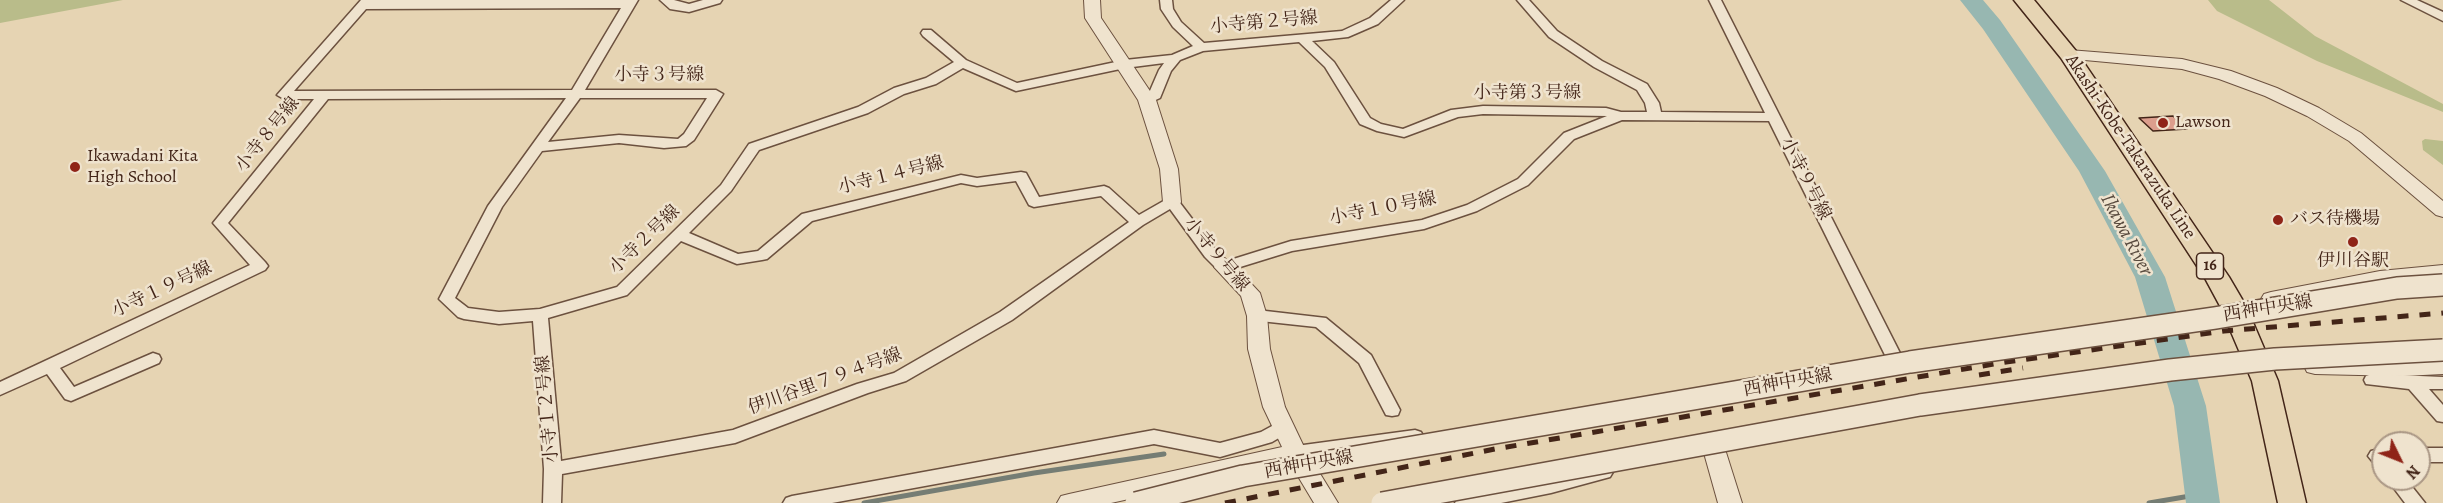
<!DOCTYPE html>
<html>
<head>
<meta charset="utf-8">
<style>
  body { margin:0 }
  #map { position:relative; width:2443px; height:503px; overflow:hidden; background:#e6d4b3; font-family:Alegreya,serif }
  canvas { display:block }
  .north { position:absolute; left:2371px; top:431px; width:60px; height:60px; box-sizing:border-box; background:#efe3ce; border:2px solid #aa9785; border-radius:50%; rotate:133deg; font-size:16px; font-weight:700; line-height:24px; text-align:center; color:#432518 }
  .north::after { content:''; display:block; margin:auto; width:21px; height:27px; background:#8f2418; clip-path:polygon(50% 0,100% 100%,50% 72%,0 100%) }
</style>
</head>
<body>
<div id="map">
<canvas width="2443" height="503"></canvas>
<div class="north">N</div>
</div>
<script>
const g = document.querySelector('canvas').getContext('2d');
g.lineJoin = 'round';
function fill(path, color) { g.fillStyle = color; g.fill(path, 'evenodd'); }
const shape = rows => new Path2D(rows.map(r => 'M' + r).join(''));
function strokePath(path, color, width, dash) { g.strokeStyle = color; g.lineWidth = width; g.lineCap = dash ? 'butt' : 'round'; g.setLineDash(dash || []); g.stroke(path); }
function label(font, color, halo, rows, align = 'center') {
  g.font = font + ' Alegreya,"Noto Serif JP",serif'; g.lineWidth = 5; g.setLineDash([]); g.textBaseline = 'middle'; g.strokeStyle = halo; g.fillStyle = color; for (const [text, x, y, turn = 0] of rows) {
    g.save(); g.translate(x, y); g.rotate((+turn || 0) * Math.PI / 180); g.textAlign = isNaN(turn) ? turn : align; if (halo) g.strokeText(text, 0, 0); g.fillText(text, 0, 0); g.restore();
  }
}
fill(shape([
  [0,0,123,0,0,23],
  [2208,0,2269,0,2315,36,2443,104,2443,112,2317,61,2217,11],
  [2425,139,2443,141,2443,165,2423,150,2422,141]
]), '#b9bc8a');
strokePath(shape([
  [864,503,1034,473,1164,454],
  [2149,503,2202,494]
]), '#757d74', 5);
fill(shape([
  [1960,0,1983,0,2000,20,2105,171,2165,277,2206,406,2220,503,2186,503,2174,406,2135,277,2079,171,1983,29,1960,0]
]), '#97b7b1');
const building = shape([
  [2173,116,2187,129,2153,131,2139,118,2173,116]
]);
fill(building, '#dc9e8d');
strokePath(building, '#432518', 1.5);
const minor = shape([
  [361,0,638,0,585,90,716,90,723,94,694,140,686,146,664,148,619,143,542,151,502,207,455,298,468,308,499,312,540,309,617,287,721,185,749,144,858,107,894,88,926,78,954,62,923,36,921,33,923,30,931,30,966,60,1017,83,1125,60,1172,55,1193,46,1173,27,1161,9,1160,0,1172,0,1173,9,1181,22,1204,43,1342,31,1370,18,1391,0,1404,0,1378,24,1348,37,1312,41,1334,62,1370,118,1381,124,1403,129,1451,110,1483,106,1606,108,1621,112,1647,112,1645,103,1637,90,1594,67,1549,37,1517,0,1529,0,1557,31,1602,61,1647,84,1659,103,1661,112,1765,113,1709,0,1721,0,1903,359,1901,363,1895,365,1889,363,1887,359,1769,121,1622,120,1574,139,1528,185,1477,211,1424,229,1292,251,1224,272,1219,271,1205,257,1170,209,1143,225,1012,320,906,381,868,393,735,443,562,474,561,503,543,503,544,469,533,321,499,324,464,319,458,317,439,299,488,206,566,98,328,99,228,223,265,262,268,266,265,270,60,368,74,387,153,353,159,355,161,359,159,363,71,401,65,399,47,374,0,395,0,382,250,265,213,223,314,99,284,99,277,95,361,0],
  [621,8,572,90,294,91,366,9,621,8],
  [1299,42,1325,67,1360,124,1377,131,1404,137,1458,117,1483,114,1607,116,1564,133,1518,179,1467,205,1422,220,1291,241,1227,261,1215,249,1177,199,1167,199,1139,215,1109,188,1104,186,1039,197,1026,173,1021,172,977,178,961,175,802,214,758,251,738,254,689,233,731,191,759,150,868,113,904,94,936,84,963,68,1016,91,1125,68,1164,63,1159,70,1149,93,1140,100,1147,104,1160,98,1171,71,1180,60,1203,51,1299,42],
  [580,98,707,98,684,134,678,139,619,135,548,142,580,98],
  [1016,181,1029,205,1034,207,1101,196,1129,222,1000,312,894,373,857,384,733,430,561,461,548,318,627,295,681,241,737,264,762,260,767,259,812,221,961,183,977,186,1016,181],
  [660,0,674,0,689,4,703,0,722,0,720,3,689,12,670,9,660,0],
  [2401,0,2417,0,2443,12,2443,21,2401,0],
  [1257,310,1326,318,1371,355,1400,410,1398,415,1392,416,1386,415,1359,363,1316,327,1251,320,1249,316,1251,312,1257,310],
  [2372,374,2443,377,2443,389,2429,389,2443,405,2443,422,2437,421,2409,389,2366,384,2364,380,2366,376,2372,374],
  [1283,420,1289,422,1292,427,1289,432,1272,442,1220,457,1154,444,832,503,783,503,786,498,792,496,1154,430,1220,443,1261,432,1283,420],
  [1415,430,1421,432,1424,437,1421,442,1415,444,1296,460,1290,458,1287,453,1290,448,1296,446,1415,430],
  [2383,448,2383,469,2377,467,2368,456,2371,451,2383,448],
  [2419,448,2443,448,2443,462,2419,462,2419,448],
  [1604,465,1610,467,1613,472,1610,477,1551,493,1501,503,1455,503,1458,498,1464,496,1551,479,1604,465],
  [2387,479,2406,479,2425,503,2405,503,2387,479]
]);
const tertiary = shape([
  [1084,0,1100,0,1101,18,1156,100,1178,169,1181,202,1179,206,1172,208,1165,206,1163,202,1160,169,1138,100,1085,18,1084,0],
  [2069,50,2182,59,2231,71,2277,88,2319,108,2361,133,2443,201,2443,217,2436,215,2349,141,2307,116,2265,96,2219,79,2182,69,2063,58,2061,55,2063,52,2069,50],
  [1224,260,1231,262,1260,293,1267,316,1270,349,1285,407,1305,449,1338,503,1314,503,1290,463,1111,503,1057,503,1061,496,1069,494,1282,447,1263,407,1248,349,1247,316,1241,296,1214,267,1217,262,1224,260],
  [2443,265,2443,279,2380,285,2271,306,2264,304,2261,299,2264,294,2271,292,2380,271,2443,265],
  [2315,358,2403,360,2443,358,2443,374,2403,376,2315,374,2307,372,2304,366,2307,360,2315,358],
  [1713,437,1721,440,1724,446,1742,503,1718,503,1702,446,1705,440,1713,437]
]);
const primary = shape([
  [2014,0,2034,0,2076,51,2229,277,2246,306,2278,381,2306,503,2278,503,2252,381,2220,306,2206,280,2061,58,2014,0]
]);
strokePath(minor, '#6c513f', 3);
strokePath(tertiary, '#6c513f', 2);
strokePath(primary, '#432518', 3);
fill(minor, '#efe3ce');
fill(tertiary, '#efe3ce');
fill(primary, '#e6d4b3');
strokePath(shape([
  [1979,375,2023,368],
  [1225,503,1495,449,2000,363,2224,331,2443,313]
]), '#432518', 5, [11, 11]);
const tertiaryBridge = shape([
  [1136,503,1243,476,1910,362,2215,318,2397,288,2443,285],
  [1382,503,1920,405,2170,370,2275,359,2443,350]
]);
strokePath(tertiaryBridge, '#6c513f', 24, []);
strokePath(tertiaryBridge, '#efe3ce', 21);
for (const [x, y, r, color] of [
  [2163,123,6,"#8f2418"],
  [75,167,6,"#8f2418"],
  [2278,220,6,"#8f2418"],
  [2353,242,6,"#8f2418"]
]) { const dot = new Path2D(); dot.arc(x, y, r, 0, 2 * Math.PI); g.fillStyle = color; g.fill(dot); strokePath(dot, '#efe3ce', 2); }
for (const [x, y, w] of [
  [2210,266,27]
]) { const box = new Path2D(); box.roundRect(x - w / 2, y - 13, w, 26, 4.5); g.fillStyle = '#efe3ce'; g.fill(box); strokePath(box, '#432518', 1.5); }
label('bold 16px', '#432518', null, [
  ["16",2210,266]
]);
label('18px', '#432518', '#efe3ce', [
  ["小寺第２号線",1264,23,-5],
  ["小寺３号線",659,76],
  ["小寺第３号線",1527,94],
  ["小寺８号線",268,135,-51],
  ["Akashi-Kobe-Takarazuka Line",2130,147,56],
  ["小寺１４号線",891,176,-14],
  ["小寺９号線",1805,179,63],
  ["小寺１０号線",1383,209,-11],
  ["小寺２号線",645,240,-44],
  ["小寺９号線",1216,255,50],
  ["小寺１９号線",162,290,-25],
  ["西神中央線",2268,309,-9],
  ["伊川谷里７９４号線",825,382,-20],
  ["西神中央線",1788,383,-10],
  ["小寺１２号線",548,409,-95],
  ["西神中央線",1309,465,-10]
]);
label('18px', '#432518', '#efe3ce', [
  ["Lawson",2175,123],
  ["Ikawadani Kita",87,157],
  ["High School",87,178],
  ["バス待機場",2290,220],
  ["伊川谷駅",2353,262,"center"]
], 'left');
label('italic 20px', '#584a3e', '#efe3ce', [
  ["Ikawa River",2126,235,62]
]);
</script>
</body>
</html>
